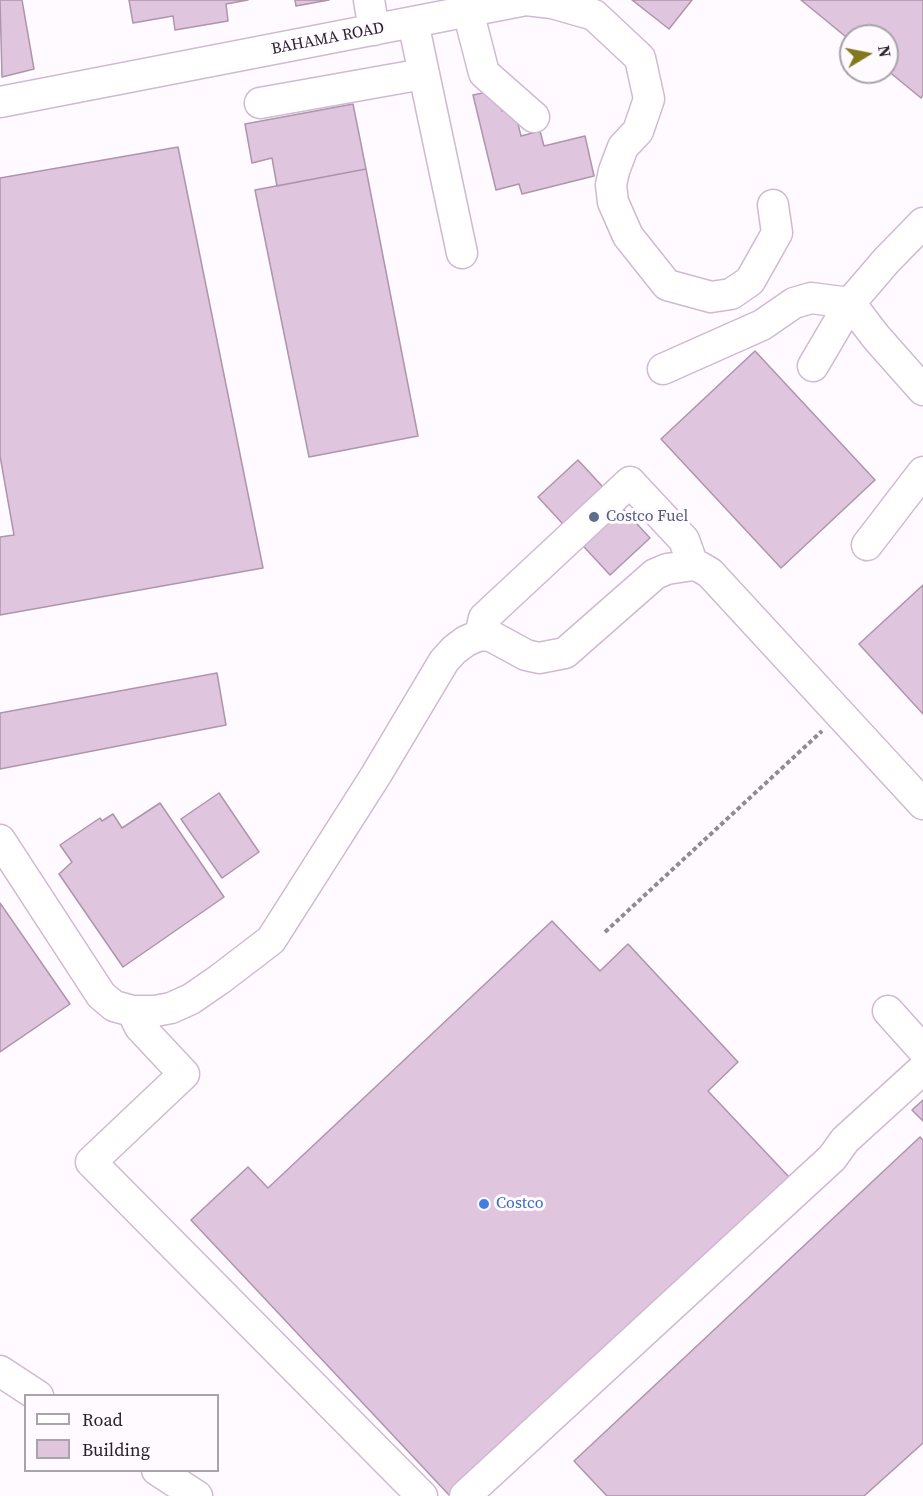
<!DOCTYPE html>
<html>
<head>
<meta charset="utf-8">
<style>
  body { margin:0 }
  #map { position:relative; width:923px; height:1496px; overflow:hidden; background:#fefaff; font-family:"Source Serif 4",serif }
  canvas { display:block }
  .legend { position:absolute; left:24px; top:1394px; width:195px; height:78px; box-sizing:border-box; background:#fefaff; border:2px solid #a9a3aa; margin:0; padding:8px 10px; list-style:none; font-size:18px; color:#29212b }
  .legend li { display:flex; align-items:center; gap:12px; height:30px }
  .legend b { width:30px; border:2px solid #a9a3aa }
  .north { position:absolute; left:839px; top:24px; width:60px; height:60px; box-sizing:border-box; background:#fefaff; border:2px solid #a9a3aa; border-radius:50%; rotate:80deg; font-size:16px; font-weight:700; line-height:24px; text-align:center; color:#29212b }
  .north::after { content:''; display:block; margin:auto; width:21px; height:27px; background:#83781c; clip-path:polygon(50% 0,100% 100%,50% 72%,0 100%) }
</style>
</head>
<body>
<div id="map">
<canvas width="923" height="1496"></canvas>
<ul class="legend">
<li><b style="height:8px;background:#fff"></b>Road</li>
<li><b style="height:16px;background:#e0c5df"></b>Building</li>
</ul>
<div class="north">N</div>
</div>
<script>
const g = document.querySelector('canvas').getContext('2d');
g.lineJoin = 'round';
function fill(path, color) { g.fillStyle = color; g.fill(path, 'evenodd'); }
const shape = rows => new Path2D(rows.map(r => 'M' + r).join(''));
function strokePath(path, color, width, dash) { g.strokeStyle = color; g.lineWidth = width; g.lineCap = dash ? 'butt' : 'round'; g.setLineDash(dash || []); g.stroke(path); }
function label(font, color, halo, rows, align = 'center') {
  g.font = font + ' "Source Serif 4",serif'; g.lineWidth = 6; g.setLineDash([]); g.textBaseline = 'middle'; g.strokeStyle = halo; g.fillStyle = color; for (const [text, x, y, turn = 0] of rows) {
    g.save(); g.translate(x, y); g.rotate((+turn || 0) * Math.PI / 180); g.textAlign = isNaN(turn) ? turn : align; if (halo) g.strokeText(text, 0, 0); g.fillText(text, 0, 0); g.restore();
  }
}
const building = shape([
  [0,0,22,0,34,69,2,77,0,0],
  [129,0,248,0,226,4,228,21,175,30,173,16,133,23,129,0],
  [295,0,329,0,296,6,295,0],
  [632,0,692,0,669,29,632,0],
  [801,0,923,0,923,95,921,98,887,70,887,36,851,36,851,41,801,0],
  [497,90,502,111,514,108,521,136,540,131,544,146,585,136,594,176,522,194,519,184,496,190,473,95,497,90],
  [353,104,366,169,277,186,272,158,252,163,245,124,353,104],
  [178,147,263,568,0,615,0,537,14,535,0,456,0,178,178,147],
  [366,169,418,436,309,457,255,190,366,169],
  [755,351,875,480,781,568,661,439,755,351],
  [578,460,650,538,610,575,538,497,578,460],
  [923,585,923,714,859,644,923,585],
  [217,673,226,725,0,769,0,713,217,673],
  [219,793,259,852,222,878,181,819,219,793],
  [160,803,224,897,123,967,59,874,72,862,60,845,100,818,102,821,113,814,122,828,160,803],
  [0,903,70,1004,0,1052,0,903],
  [552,921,600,971,628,944,738,1062,708,1091,789,1177,450,1496,191,1220,248,1167,268,1188,552,921],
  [923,1100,923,1121,912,1110,923,1100],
  [920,1137,923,1140,923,1443,864,1496,607,1496,574,1461,920,1137]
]);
fill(building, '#e0c5df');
strokePath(building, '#ad95ac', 1.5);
const minor = shape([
  [369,0,374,30],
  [468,11,484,73,534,117],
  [413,22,462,253],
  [0,102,526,0,552,3,594,15,640,58,649,99,638,131,623,147,614,171,611,185,613,202,628,236,667,285,711,297,731,294,750,281,777,233,773,205],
  [260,103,423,74],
  [850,303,876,337,923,390],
  [813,366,850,303,886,261,923,223],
  [663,369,762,325,794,303,811,298,850,303],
  [867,545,923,472],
  [480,635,484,618,630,482,684,540,693,565],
  [0,840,101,995,114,1006,132,1011,155,1011,171,1008,191,999,220,979,271,940,376,775,444,661,454,650,466,641,480,635,491,636,526,655,539,658,565,653,655,574,667,569,693,565,700,567,710,573,923,804],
  [132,1011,140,1027,184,1074,91,1162,422,1496],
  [888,1011,923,1050],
  [0,1371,38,1396],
  [157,1470,197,1496],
  [465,1496,832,1158,845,1140,923,1069]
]);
strokePath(minor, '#d0b9d3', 33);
strokePath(shape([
  [605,932,822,731]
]), '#918a92', 4, [4.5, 3]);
strokePath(minor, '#fff', 30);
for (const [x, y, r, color] of [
  [594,517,6,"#5c6f8a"],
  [484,1204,6,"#3f7fe0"]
]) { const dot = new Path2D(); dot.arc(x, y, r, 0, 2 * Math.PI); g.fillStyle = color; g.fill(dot); strokePath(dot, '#fefaff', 2); }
label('16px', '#29212b', '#fefaff', [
  ["BAHAMA ROAD",328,39,-11]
]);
label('16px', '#4e5e75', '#fefaff', [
  ["Costco Fuel",606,517]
], 'left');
label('16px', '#366cbe', '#fefaff', [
  ["Costco",496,1204]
], 'left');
</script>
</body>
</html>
